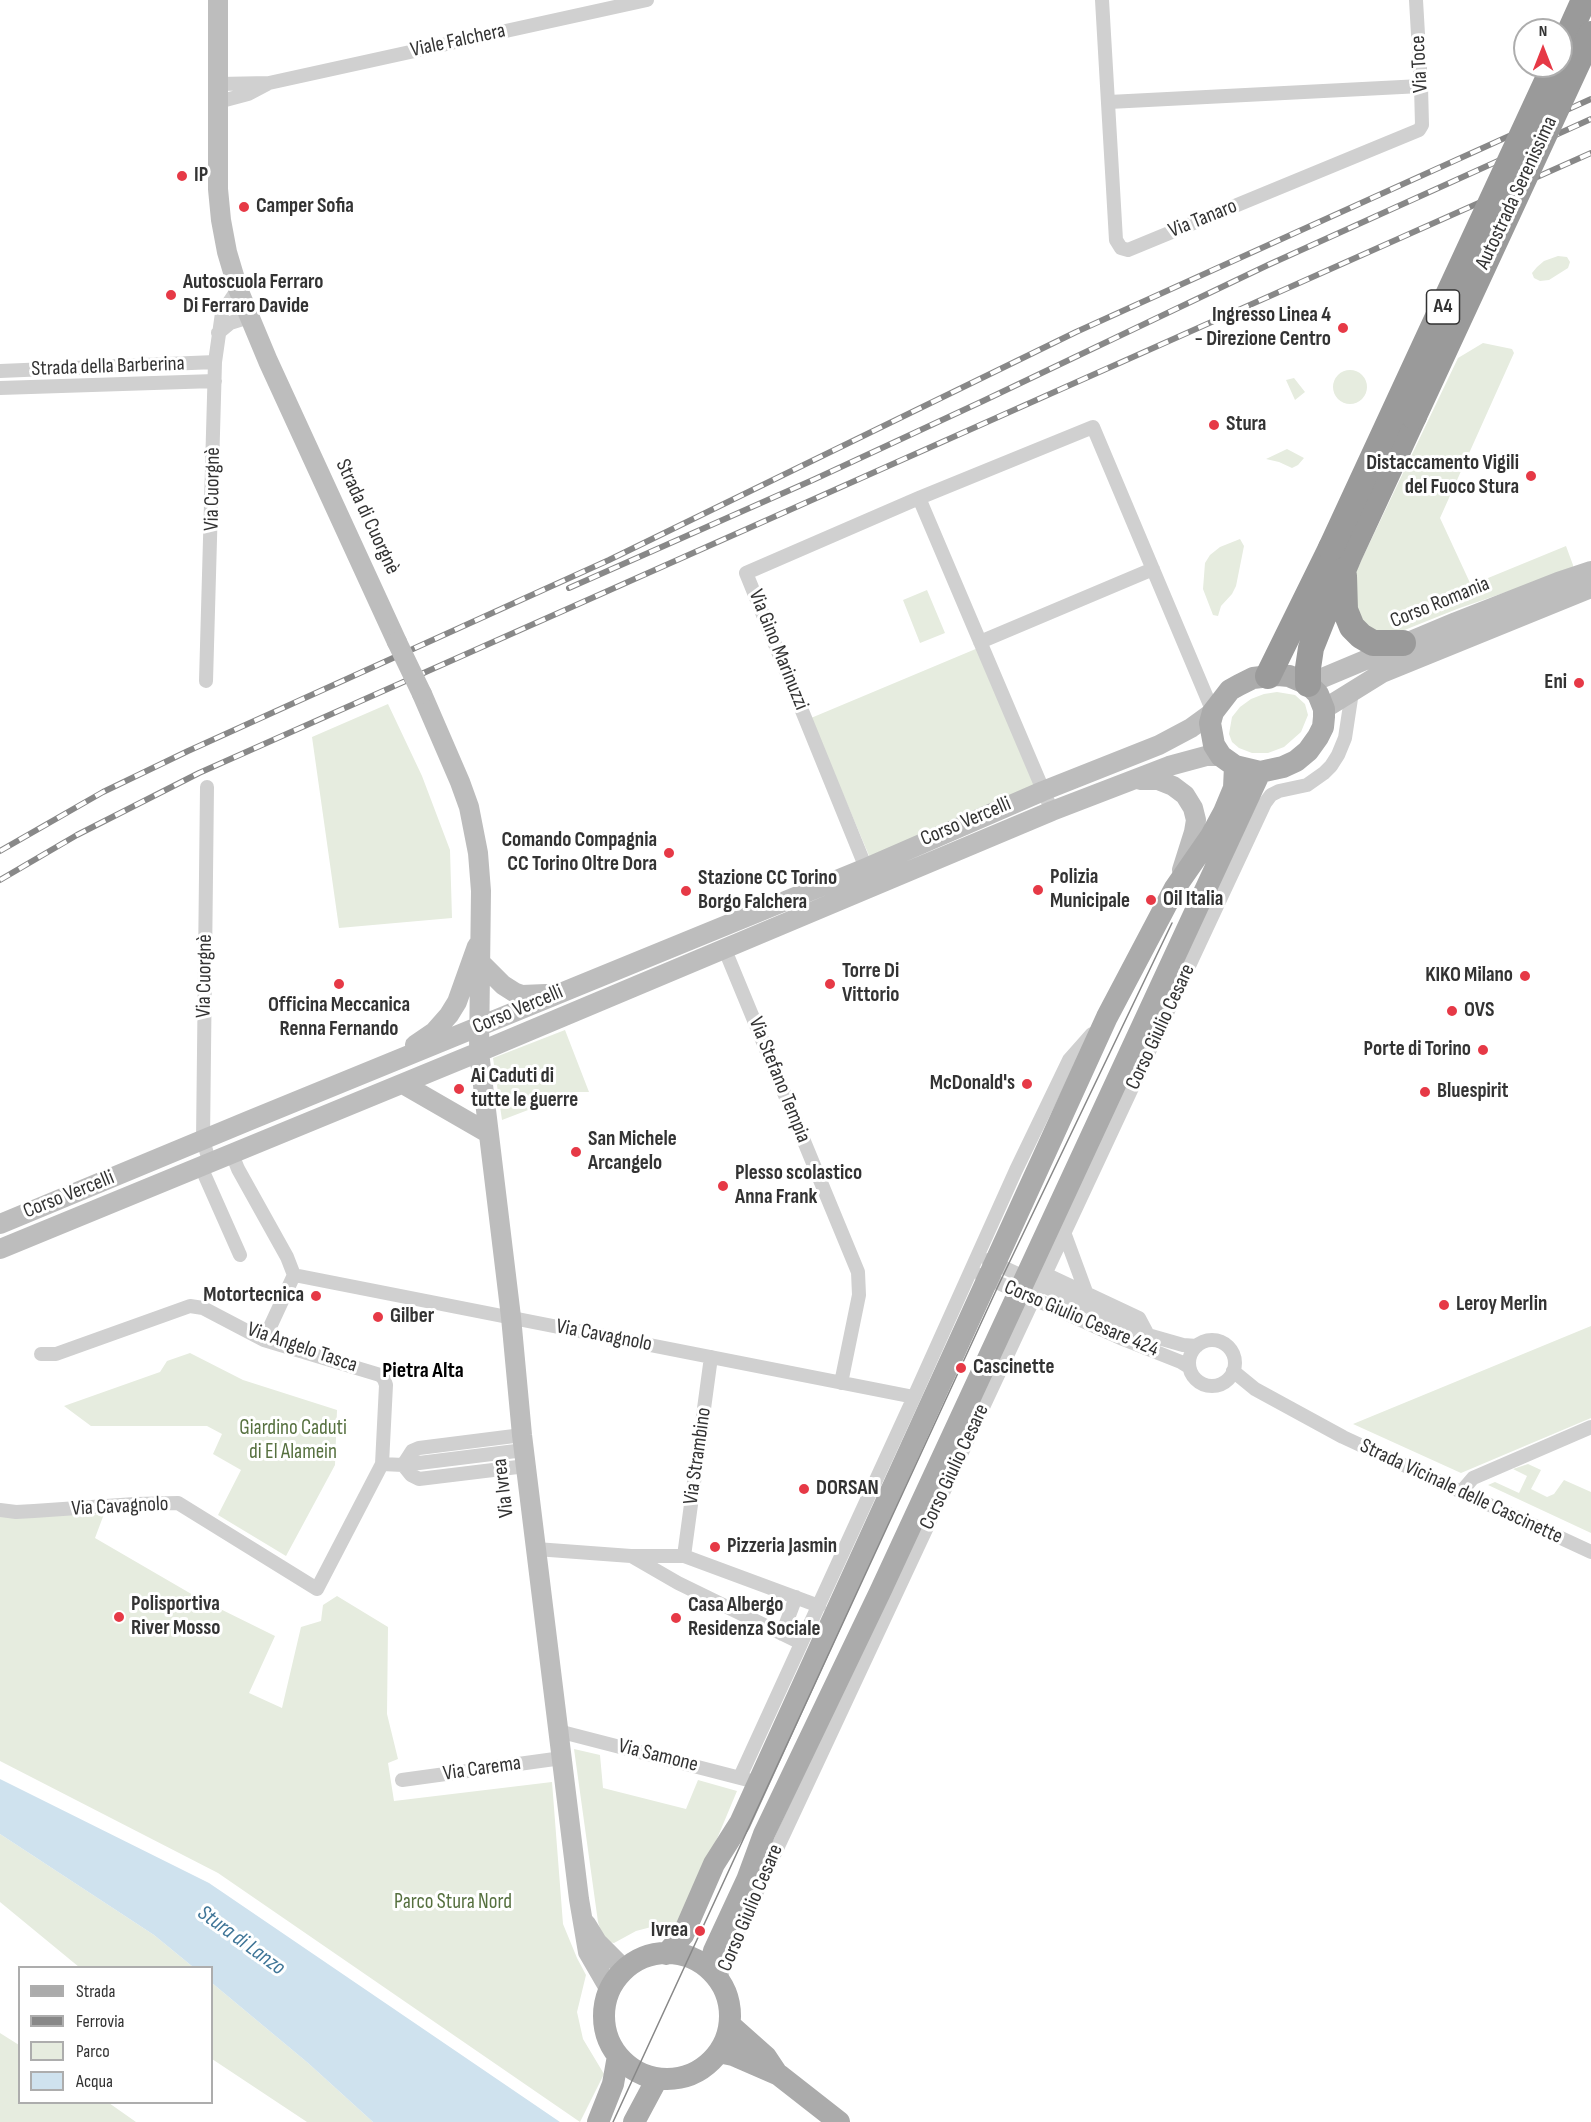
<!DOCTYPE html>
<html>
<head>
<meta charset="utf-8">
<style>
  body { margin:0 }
  #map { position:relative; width:1591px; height:2122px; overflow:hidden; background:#fff; font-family:"Sofia Sans Condensed",sans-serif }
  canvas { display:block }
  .legend { position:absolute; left:18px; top:1966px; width:195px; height:138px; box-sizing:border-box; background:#fff; border:2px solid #adadad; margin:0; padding:8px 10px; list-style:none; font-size:18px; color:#333 }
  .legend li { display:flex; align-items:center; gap:12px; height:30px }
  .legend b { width:30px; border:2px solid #adadad }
  .north { position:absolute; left:1513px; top:18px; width:60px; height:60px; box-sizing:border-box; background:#fff; border:2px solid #adadad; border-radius:50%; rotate:0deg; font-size:16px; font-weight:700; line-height:24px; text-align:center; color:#333 }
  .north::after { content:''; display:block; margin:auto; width:21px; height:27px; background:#e63946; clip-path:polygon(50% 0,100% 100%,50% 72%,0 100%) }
</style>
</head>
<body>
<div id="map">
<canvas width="1591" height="2122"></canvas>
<ul class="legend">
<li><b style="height:8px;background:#ababab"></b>Strada</li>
<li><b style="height:8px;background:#888"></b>Ferrovia</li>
<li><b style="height:16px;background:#e6ecdf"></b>Parco</li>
<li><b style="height:16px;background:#cfe2ee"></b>Acqua</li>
</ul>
<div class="north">N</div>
</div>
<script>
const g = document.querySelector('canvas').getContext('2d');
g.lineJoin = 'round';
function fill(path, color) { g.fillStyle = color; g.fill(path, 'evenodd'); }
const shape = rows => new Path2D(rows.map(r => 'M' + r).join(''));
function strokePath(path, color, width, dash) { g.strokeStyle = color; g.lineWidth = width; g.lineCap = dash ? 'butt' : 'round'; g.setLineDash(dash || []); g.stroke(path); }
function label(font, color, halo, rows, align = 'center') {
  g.font = font + ' "Sofia Sans Condensed",sans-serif'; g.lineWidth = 6; g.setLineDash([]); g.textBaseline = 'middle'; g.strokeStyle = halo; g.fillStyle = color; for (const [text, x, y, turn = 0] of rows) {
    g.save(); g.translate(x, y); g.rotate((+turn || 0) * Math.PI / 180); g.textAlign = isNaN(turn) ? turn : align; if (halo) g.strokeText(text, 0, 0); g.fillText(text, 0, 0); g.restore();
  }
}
fill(shape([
  [1558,256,1567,257,1570,262,1568,268,1549,280,1540,281,1534,278,1532,273,1537,267,1544,261],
  [1483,343,1512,349,1514,353,1440,518,1471,585,1566,546,1573,565,1573,569,1457,609,1397,633,1379,633,1363,624,1350,584,1458,358],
  '1333 387a17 17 0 1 1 34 0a17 17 0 1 1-34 0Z',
  [1294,378,1305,392,1295,400,1286,380],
  [1287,449,1304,458,1298,465,1292,468,1279,462,1266,459],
  [1240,539,1244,546,1236,586,1232,594,1221,606,1218,616,1213,615,1203,589,1205,563,1210,555,1220,547],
  [927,590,945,633,920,643,903,600],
  [978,648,1037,788,870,858,811,718],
  [1277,692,1295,695,1305,704,1308,715,1301,732,1284,747,1268,753,1252,753,1239,748,1232,742,1229,734,1232,717,1240,707,1251,699,1264,694],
  [388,704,422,776,450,850,452,918,339,928,312,737],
  [565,1030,589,1092,575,1092,502,1120,493,1058],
  [1591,1326,1591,1418,1461,1473,1353,1424],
  [190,1353,243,1380,337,1410,335,1465,286,1556,218,1515,241,1470,213,1454,222,1434,207,1426,91,1426,64,1406,160,1372,167,1361],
  [1528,1464,1541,1470,1531,1489,1547,1497,1554,1494,1564,1480,1591,1492,1591,1533,1488,1485,1495,1482,1519,1493,1527,1476,1513,1469],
  [104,1514,95,1538,200,1599,275,1636,249,1693,282,1708,301,1627,321,1621,323,1605,337,1596,388,1627,387,1714,398,1759,388,1763,394,1801,552,1782,563,1924,577,1958,586,1975,577,2012,583,2039,604,2074,580,2122,218,1873,0,1761,0,1517],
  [574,1749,600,1755,603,1788,686,1809,698,1780,737,1791,680,1927,655,1926,636,1931,614,1943,604,1941,598,1922],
  [0,1834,154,1935,193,1967,79,1967,0,1902],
  [212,1983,308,2063,373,2122,307,2122,212,2059],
  [0,2033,19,2045,20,2102,109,2103,136,2122,0,2122]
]), '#e6ecdf');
fill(shape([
  [0,1779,209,1883,560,2122,373,2122,308,2063,212,1983,212,1968,193,1967,154,1935,0,1834]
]), '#cfe2ee');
strokePath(shape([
  [1102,0,1116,240,1121,248,1128,250,1419,130,1422,125,1421,86,1416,0],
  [219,84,269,83,647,0],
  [218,102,248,94,267,84],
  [1109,102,1421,86],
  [218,333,230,323,249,317],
  [0,371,215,362],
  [0,388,215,381],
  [919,498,1052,811],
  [980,642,1153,569],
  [206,681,215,362,222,313,238,289],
  [207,787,203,1140,210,1164],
  [866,868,746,573,919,498,1093,427,1213,712],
  [725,950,858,1272,859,1295,841,1383],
  [232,1154,238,1169,287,1257,294,1275,914,1397],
  [201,1167,240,1255],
  [1065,1235,1086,1292],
  [988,1260,1148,1335,1183,1345,1197,1346],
  [1039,1271,1139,1318,1148,1335],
  [981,1275,1123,1339,1181,1362,1189,1367],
  [264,1340,294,1275],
  '1189 1363a23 23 0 1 1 46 0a23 23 0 1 1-46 0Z',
  [1233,1371,1255,1389,1343,1437,1591,1552],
  [522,1435,419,1448,412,1451,403,1465,411,1475,419,1479,526,1466],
  [382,1464,403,1465,524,1450],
  [1461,1492,1473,1478,1591,1427],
  [0,1510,16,1512,34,1511,135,1504,178,1503,317,1589,382,1464,386,1385,384,1379,380,1375,264,1340,203,1308,190,1306,56,1354,41,1354],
  [536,1549,631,1556,684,1556,819,1606],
  [684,1556,711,1357],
  [633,1557,678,1583,801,1643],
  [782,1634,796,1597],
  [558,1731,748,1780],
  [740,1777,914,1397,1016,1170,1069,1060,1092,1034],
  [402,1780,562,1758],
  [720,1982,725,1960,1265,803,1271,795,1279,791,1307,785,1324,773,1331,766,1338,755,1345,738,1352,692]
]), '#d0d0d0', 14);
strokePath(shape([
  [218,0,218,189,221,220,227,252,238,289,268,361,397,642],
  [1308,684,1456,622,1558,582,1591,571],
  [422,694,460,782,469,807,478,853,481,891,479,1052,511,1317,522,1435,579,1899,588,1952,610,1990],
  [1324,709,1382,673,1591,588],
  [1140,780,1158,780,1173,786,1185,795,1193,808,1196,820,1194,832,1182,870],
  [481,963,503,985,514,992,522,995,546,994],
  [415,1045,434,1032,449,1015,457,1002,477,946],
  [403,1084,488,1133],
  [0,1224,248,1121,866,868,1043,791,1159,745,1191,728,1213,712],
  [0,1249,479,1052,1052,811,1169,766,1206,756,1221,756],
  [586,1924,597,1942,625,1970]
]), '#bdbdbd', 20);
strokePath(shape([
  [1278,675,1289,676,1308,684,1318,694,1324,709,1324,717,1323,727,1318,737,1308,751,1296,761,1283,767,1260,772,1235,766,1221,756,1214,745,1210,723,1213,712,1230,690,1239,685,1253,678,1278,675],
  '604 2016a63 63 0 1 1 126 0a63 63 0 1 1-126 0Z',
  [666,1954,683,1935,714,1864,740,1823,1107,1017,1175,888,1211,836,1224,812,1234,788,1235,766],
  [713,1973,711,1962,714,1951,747,1880,764,1834,880,1592,1260,772],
  [730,2025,766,2057,776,2072],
  [719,2052,733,2055,779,2075,839,2122],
  [598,2122,613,2084,618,2056],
  [634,2122,657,2079]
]), '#ababab', 22);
strokePath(shape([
  [1561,51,1584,0],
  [1344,576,1345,610,1352,627,1361,636,1373,643,1403,643],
  [1268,676,1331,548],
  [1308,684,1308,668,1311,648,1323,618,1350,554,1414,416]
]), '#9a9a9a', 26);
strokePath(shape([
  [613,2122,999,1284,1172,923]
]), '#888', 1.5);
const rail = shape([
  [569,588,815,479,983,401,1268,265,1591,119],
  [0,851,103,792,188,751,609,560,1076,332,1591,99],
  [0,880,77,835,199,773,1591,153]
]);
strokePath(rail, '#888', 6);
strokePath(rail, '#fff', 4, [11]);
strokePath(shape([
  [397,642,422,694]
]), '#bdbdbd', 20);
strokePath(shape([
  [1414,416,1591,34],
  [1331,548,1554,66]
]), '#9a9a9a', 26);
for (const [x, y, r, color] of [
  [182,176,6,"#e63946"],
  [244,207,6,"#e63946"],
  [171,295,6,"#e63946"],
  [1343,328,6,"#e63946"],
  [1214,425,6,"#e63946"],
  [1531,476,6,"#e63946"],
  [1579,683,6,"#e63946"],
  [669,853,6,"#e63946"],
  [1038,890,6,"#e63946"],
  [686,891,6,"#e63946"],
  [1151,900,6,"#e63946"],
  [1525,976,6,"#e63946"],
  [339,984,6,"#e63946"],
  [830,984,6,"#e63946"],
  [1452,1011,6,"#e63946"],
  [1483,1050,6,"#e63946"],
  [1027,1084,6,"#e63946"],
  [459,1089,6,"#e63946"],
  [1425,1092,6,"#e63946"],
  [576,1152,6,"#e63946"],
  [723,1186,6,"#e63946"],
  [316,1296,6,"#e63946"],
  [1444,1305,6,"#e63946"],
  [378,1317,6,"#e63946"],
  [961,1368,6,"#e63946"],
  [804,1489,6,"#e63946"],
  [715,1547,6,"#e63946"],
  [119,1617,6,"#e63946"],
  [676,1618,6,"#e63946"],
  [700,1931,6,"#e63946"]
]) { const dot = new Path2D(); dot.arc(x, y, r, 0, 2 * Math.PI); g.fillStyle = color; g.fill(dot); strokePath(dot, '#fff', 2); }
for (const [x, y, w] of [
  [1443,307,33]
]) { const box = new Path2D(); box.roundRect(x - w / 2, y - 17, w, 34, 4.5); g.fillStyle = '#fff'; g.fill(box); strokePath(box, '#333', 1.5); }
label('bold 20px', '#333', null, [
  ["A4",1443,307]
]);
label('21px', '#333', '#fff', [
  ["Viale Falchera",458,41,-12],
  ["Via Toce",1420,64,-93],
  ["Autostrada Serenissima",1517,193,-65],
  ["Via Tanaro",1203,219,-22],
  ["Strada della Barberina",108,367,-2],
  ["Via Cuorgnè",213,489,-89],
  ["Strada di Cuorgnè",367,517,65],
  ["Corso Romania",1440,603,-22],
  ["Via Gino Marinuzzi",778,650,68],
  ["Corso Vercelli",966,822,-23],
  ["Via Cuorgnè",205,976,-89],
  ["Corso Vercelli",518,1010,-23],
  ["Corso Giulio Cesare",1161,1027,-65],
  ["Via Stefano Tempia",779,1080,68],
  ["Corso Vercelli",69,1195,-22],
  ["Corso Giulio Cesare 424",1081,1319,23],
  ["Via Cavagnolo",604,1336,11],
  ["Via Angelo Tasca",302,1348,19],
  ["Via Strambino",698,1456,-82],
  ["Corso Giulio Cesare",955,1467,-65],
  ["Via Ivrea",504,1488,-97],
  ["Strada Vicinale delle Cascinette",1461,1492,25],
  ["Via Cavagnolo",120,1507,-3],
  ["Via Samone",658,1756,14],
  ["Via Carema",482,1769,-8],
  ["Corso Giulio Cesare",751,1908,-67]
]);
label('bold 21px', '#333', '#fff', [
  ["IP",194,176],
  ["Camper Sofia",256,207],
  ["Autoscuola Ferraro",183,283],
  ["Di Ferraro Davide",183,307],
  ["Ingresso Linea 4",1331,316,"right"],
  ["- Direzione Centro",1331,340,"right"],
  ["Stura",1226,425],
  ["Distaccamento Vigili",1519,464,"right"],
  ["del Fuoco Stura",1519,488,"right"],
  ["Eni",1567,683,"right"],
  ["Comando Compagnia",657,841,"right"],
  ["CC Torino Oltre Dora",657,865,"right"],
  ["Polizia",1050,878],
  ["Municipale",1050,902],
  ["Stazione CC Torino",698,879],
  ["Borgo Falchera",698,903],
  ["Oil Italia",1163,900],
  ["Torre Di",842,972],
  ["Vittorio",842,996],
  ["KIKO Milano",1513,976,"right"],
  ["Officina Meccanica",339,1006,"center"],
  ["Renna Fernando",339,1030,"center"],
  ["OVS",1464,1011],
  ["Porte di Torino",1471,1050,"right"],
  ["Ai Caduti di",471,1077],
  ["tutte le guerre",471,1101],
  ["McDonald's",1015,1084,"right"],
  ["Bluespirit",1437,1092],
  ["San Michele",588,1140],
  ["Arcangelo",588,1164],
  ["Plesso scolastico",735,1174],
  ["Anna Frank",735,1198],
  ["Motortecnica",304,1296,"right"],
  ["Leroy Merlin",1456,1305],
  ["Gilber",390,1317],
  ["Cascinette",973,1368],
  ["DORSAN",816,1489],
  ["Pizzeria Jasmin",727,1547],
  ["Polisportiva",131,1605],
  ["River Mosso",131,1629],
  ["Casa Albergo",688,1606],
  ["Residenza Sociale",688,1630],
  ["Ivrea",688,1931,"right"]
], 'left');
label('21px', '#56703f', '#fff', [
  ["Giardino Caduti",293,1429],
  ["di El Alamein",293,1453],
  ["Parco Stura Nord",453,1903]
]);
label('bold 22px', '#000', '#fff', [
  ["Pietra Alta",423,1371]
]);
label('italic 22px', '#3f7597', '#fff', [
  ["Stura di Lanzo",241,1941,36]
]);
</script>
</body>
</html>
